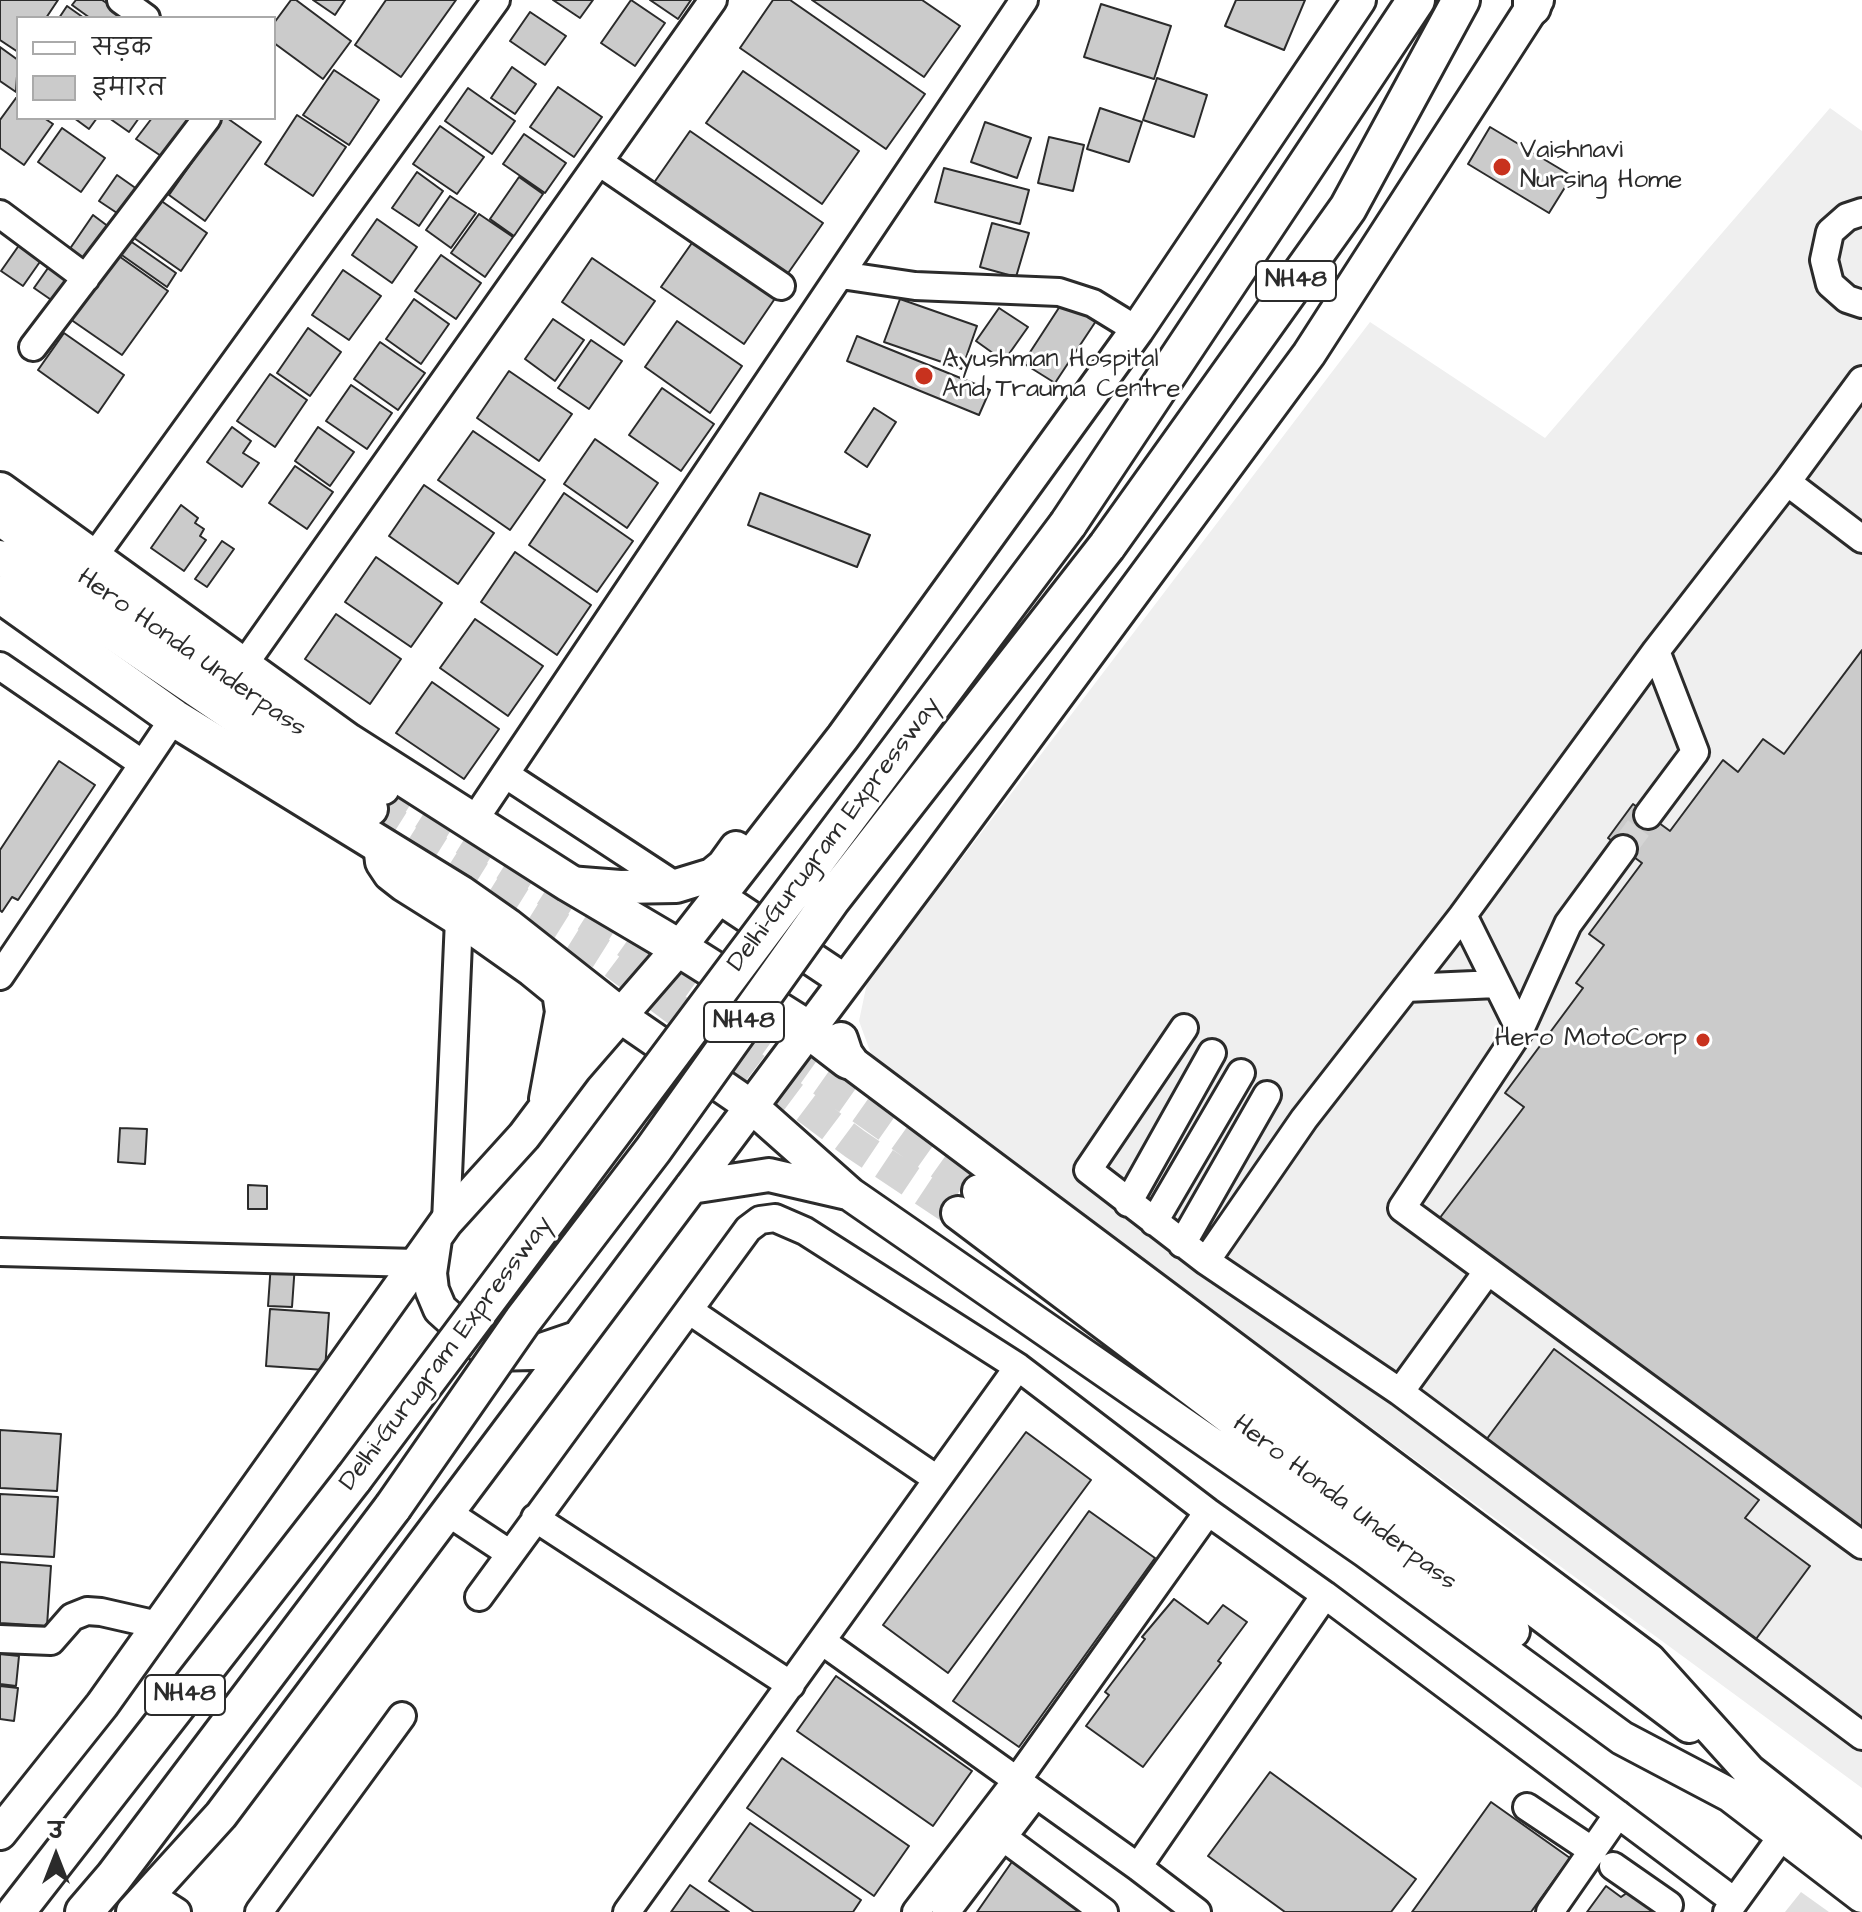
<!DOCTYPE html>
<html>
<head>
<meta charset="utf-8">
<style>
  body { margin:0 }
  #map { position:relative; width:1862px; height:1912px; overflow:hidden; background:#fff; font-family:"Architects Daughter","Playpen Sans Deva",sans-serif }
  canvas { display:block }
  .legend { position:absolute; left:16px; top:16px; width:260px; height:104px; box-sizing:border-box; background:#fff; border:2px solid #aaa; margin:0; padding:10px 14px; list-style:none; font-size:24px; color:#2b2b2b }
  .legend li { display:flex; align-items:center; gap:16px; height:40px }
  .legend b { width:40px; border:2px solid #aaa }
  .north { position:absolute; left:16px; top:1816px; width:80px; height:80px; -webkit-text-stroke:6px #fff; paint-order:stroke; rotate:0deg; font-size:22px; font-weight:700; line-height:32px; text-align:center; color:#2b2b2b }
  .north::after { content:''; display:block; margin:auto; width:28px; height:36px; background:#2b2b2b; clip-path:polygon(50% 0,100% 100%,50% 72%,0 100%) }
</style>
</head>
<body>
<div id="map">
<canvas width="1862" height="1912"></canvas>
<ul class="legend">
<li><b style="height:10px;background:#fff"></b>सड़क</li>
<li><b style="height:22px;background:#cbcbcb"></b>इमारत</li>
</ul>
<div class="north">उ</div>
</div>
<script>
const g = document.querySelector('canvas').getContext('2d');
g.lineJoin = 'round';
function fill(path, color) { g.fillStyle = color; g.fill(path, 'evenodd'); }
const shape = rows => new Path2D(rows.map(r => 'M' + r).join(''));
function strokePath(path, color, width, dash) { g.strokeStyle = color; g.lineWidth = width; g.lineCap = dash ? 'butt' : 'round'; g.setLineDash(dash || []); g.stroke(path); }
function label(font, color, halo, rows, align = 'center') {
  g.font = font + ' "Architects Daughter",sans-serif'; g.lineWidth = 6; g.setLineDash([]); g.textBaseline = 'middle'; g.strokeStyle = halo; g.fillStyle = color; for (const [text, x, y, turn = 0] of rows) {
    g.save(); g.translate(x, y); g.rotate((+turn || 0) * Math.PI / 180); g.textAlign = isNaN(turn) ? turn : align; if (halo) g.strokeText(text, 0, 0); g.fillText(text, 0, 0); g.restore();
  }
}
fill(shape([
  [1830,108,1862,131,1862,1788,874,1062,859,1021,867,983,1370,322,1545,438]
]), '#efefef');
fill(shape([
  [1801,1892,1829,1912,1785,1912]
]), '#e0e0e0');
const building = shape([
  [0,0,58,0,46,18,18,18,18,52,0,40,0,0],
  [76,0,102,0,123,14,120,18,90,18,72,5,76,0],
  [291,0,296,0,351,41,323,79,274,43,274,23,291,0],
  [313,0,345,0,335,15,313,0],
  [386,0,456,0,401,77,355,45,386,0],
  [553,0,593,0,580,18,553,0],
  [631,0,665,23,635,66,601,43,631,0],
  [650,0,691,0,678,19,650,0],
  [773,0,790,0,925,94,886,149,740,48,773,0],
  [812,0,922,0,960,26,924,77,812,0],
  [1236,0,1305,0,1284,50,1225,26,1236,0],
  [1101,4,1171,26,1154,79,1084,57,1101,4],
  [67,6,84,18,59,18,67,6],
  [530,12,566,36,545,65,510,41,530,12],
  [0,47,18,60,16,92,0,81,0,47],
  [512,67,536,84,515,114,491,98,512,67],
  [334,70,379,100,349,145,303,115,334,70],
  [743,71,859,151,822,204,706,123,743,71],
  [1157,78,1207,95,1194,137,1143,120,1157,78],
  [558,87,602,117,574,157,530,127,558,87],
  [468,88,515,121,492,154,445,121,468,88],
  [16,98,18,100,18,118,44,118,53,124,24,165,0,148,0,120,16,98],
  [1100,108,1142,122,1129,162,1087,149,1100,108],
  [297,115,346,147,313,196,265,164,297,115],
  [74,118,97,118,89,129,74,118],
  [109,118,139,118,129,132,109,118],
  [152,118,192,118,164,158,136,139,152,118],
  [223,118,227,118,261,142,205,221,169,195,223,118],
  [985,122,1031,138,1017,178,971,162,985,122],
  [440,126,484,157,457,194,413,164,440,126],
  [1490,127,1572,176,1549,213,1468,164,1490,127],
  [62,128,105,158,81,192,38,162,62,128],
  [690,131,823,223,784,279,651,187,690,131],
  [524,134,566,163,545,193,503,164,524,134],
  [1049,137,1084,145,1073,191,1038,183,1049,137],
  [944,168,1029,190,1020,224,935,202,944,168],
  [417,172,443,191,419,226,392,208,417,172],
  [117,175,144,194,126,219,99,201,117,175],
  [519,177,543,194,514,236,490,219,519,177],
  [450,196,476,213,451,248,426,230,450,196],
  [160,200,207,233,181,271,134,238,160,200],
  [479,214,513,237,485,277,451,253,479,214],
  [93,215,113,230,87,267,67,253,93,215],
  [377,219,417,247,392,283,352,255,377,219],
  [992,223,1029,233,1016,277,980,267,992,223],
  [126,238,176,273,167,287,116,251,126,238],
  [694,240,776,297,744,344,661,287,694,240],
  [22,241,44,256,23,286,1,271,22,241],
  [116,254,168,291,122,355,70,319,116,254],
  [441,255,481,283,456,319,415,291,441,255],
  [55,258,81,276,60,306,34,288,55,258],
  [592,258,655,301,624,345,562,302,592,258],
  [343,270,381,296,349,340,312,315,343,270],
  [414,299,449,324,421,364,386,339,414,299],
  [900,299,977,326,962,369,884,342,900,299],
  [1064,300,1096,321,1055,383,1023,363,1064,300],
  [999,308,1028,327,1004,361,976,341,999,308],
  [553,319,584,340,555,381,525,359,553,319],
  [677,321,742,366,710,413,645,367,677,321],
  [308,328,341,352,310,396,277,373,308,328],
  [64,333,124,375,98,413,38,370,64,333],
  [857,336,990,390,979,415,847,361,857,336],
  [591,340,622,361,589,409,558,388,591,340],
  [380,342,425,373,398,410,354,379,380,342],
  [509,371,572,414,539,461,477,418,509,371],
  [270,374,307,400,275,447,237,421,270,374],
  [351,385,392,413,367,449,326,421,351,385],
  [662,388,714,424,681,471,629,435,662,388],
  [874,408,896,422,867,467,845,452,874,408],
  [232,427,251,441,243,453,259,463,242,487,207,462,232,427],
  [318,427,354,452,330,486,295,461,318,427],
  [473,431,545,480,510,530,438,480,473,431],
  [595,439,658,483,627,528,564,484,595,439],
  [295,466,333,492,307,529,269,503,295,466],
  [424,485,494,533,458,584,389,536,424,485],
  [564,493,633,541,597,592,529,545,564,493],
  [760,493,870,535,857,567,748,525,760,493],
  [181,505,198,518,195,523,204,529,200,536,206,540,184,571,151,548,181,505],
  [222,541,234,549,207,587,195,579,222,541],
  [515,552,591,605,557,655,481,602,515,552],
  [376,557,442,603,411,647,345,602,376,557],
  [336,614,401,659,370,704,305,659,336,614],
  [475,619,543,666,508,716,440,668,475,619],
  [1862,650,1862,1533,1439,1219,1524,1107,1505,1093,1583,988,1576,983,1604,945,1589,934,1642,863,1608,838,1633,804,1670,831,1723,760,1738,772,1763,739,1784,754,1862,650],
  [432,682,499,729,464,779,396,733,432,682],
  [59,761,95,785,18,900,12,897,2,912,0,910,0,850,59,761],
  [120,1128,147,1129,145,1164,118,1162,120,1128],
  [248,1185,267,1186,267,1209,248,1209,248,1185],
  [271,1263,295,1264,292,1307,268,1306,271,1263],
  [270,1309,329,1313,325,1370,266,1366,270,1309],
  [1554,1349,1759,1500,1745,1518,1810,1566,1756,1639,1486,1440,1554,1349],
  [0,1430,61,1434,57,1491,0,1488,0,1430],
  [1026,1432,1091,1480,948,1673,883,1625,1026,1432],
  [0,1494,58,1497,54,1557,0,1554,0,1494],
  [1089,1511,1155,1558,1019,1747,953,1701,1089,1511],
  [0,1562,51,1566,47,1626,0,1623,0,1562],
  [1174,1599,1208,1624,1223,1605,1247,1622,1218,1661,1221,1663,1143,1767,1086,1726,1109,1695,1105,1692,1145,1639,1142,1637,1174,1599],
  [0,1654,19,1656,16,1686,0,1684,0,1654],
  [836,1676,972,1771,933,1826,797,1731,836,1676],
  [0,1686,18,1688,14,1721,0,1719,0,1686],
  [782,1758,909,1846,874,1896,747,1808,782,1758],
  [1270,1772,1416,1879,1391,1912,1285,1912,1208,1856,1270,1772],
  [1491,1802,1570,1858,1531,1912,1412,1912,1491,1802],
  [750,1823,861,1900,853,1912,754,1912,709,1881,750,1823],
  [1016,1856,1097,1912,977,1912,1016,1856],
  [690,1885,729,1912,671,1912,690,1885],
  [1606,1886,1621,1897,1635,1887,1669,1912,1587,1912,1606,1886]
]);
fill(building, '#cbcbcb');
strokePath(building, '#2b2b2b', 2);
strokePath(shape([
  [1623,849,1648,815]
]), '#d5d5d5', 26, [26, 13]);
strokePath(shape([
  [383,788,615,934,979,1191],
  [371,809,605,956,855,1144,958,1213]
]), '#d5d5d5', 32, [32, 16]);
const minor = shape([
  [121,0,146,18],
  [599,162,781,286],
  [1862,212,1847,217,1830,232,1824,260,1830,284,1847,299,1862,304],
  [0,214,86,278],
  [841,275,915,286,1059,292,1093,303,1137,330],
  [33,347,207,118],
  [1787,482,1862,380],
  [93,558,496,0],
  [1656,651,1787,482,1862,539],
  [0,666,143,764],
  [243,666,713,0],
  [505,774,676,886],
  [473,822,1024,0],
  [1623,849,1568,924,1520,1030,1402,1208,1862,1545],
  [1463,915,1520,1030],
  [0,976,174,718],
  [1406,988,1497,984],
  [1184,1028,1088,1170,1206,1261,1304,1119,1463,915,1656,651,1695,752,1648,815],
  [1128,1203,1212,1053],
  [446,1222,459,919],
  [1154,1222,1241,1073],
  [1182,1244,1267,1095],
  [0,1252,416,1263],
  [1206,1261,1400,1392],
  [1487,1272,1400,1392,1862,1736],
  [690,1311,937,1479],
  [447,1512,509,1553],
  [535,1518,791,1685],
  [479,1597,748,1229,760,1220,775,1218,805,1231,1018,1367,1208,1512,1325,1595,1734,1901],
  [0,1639,51,1641,72,1617,87,1611,101,1612,158,1625],
  [823,1642,1138,1867,1197,1912],
  [1527,1807,1593,1851],
  [1004,1838,1104,1912],
  [1613,1866,1669,1905],
  [1138,1867,1325,1595],
  [149,1894,177,1912],
  [259,1912,402,1716],
  [627,1912,1018,1367],
  [916,1912,1017,1780,1208,1512],
  [946,1912,1035,1795],
  [1550,1912,1618,1814],
  [1727,1912,1782,1836]
]);
const major = shape([
  [0,519,383,788],
  [0,557,371,809],
  [380,844,382,862,390,874,404,885,474,929,532,970,559,992,562,1012,546,1099],
  [569,883,620,887,676,886,712,875,723,866,736,848],
  [719,897,845,981],
  [620,1016,752,1107,850,1194,1366,1551,1622,1738,1730,1795,1862,1896],
  [841,1039,848,1060,1649,1660,1749,1771,1862,1860],
  [575,1065,590,992],
  [691,1187,769,1175,847,1193],
  [979,1191,1689,1726],
  [958,1213,1513,1631],
  [435,1239,430,1273,432,1290,440,1309,490,1354,533,1353,577,1338],
  [0,1833,102,1705,446,1222,524,1136,575,1068,679,948,843,737,1137,330,1359,0],
  [133,1912,221,1815,930,868,1309,354,1537,0]
]);
const highway = shape([
  [1532,7,1532,0],
  [0,491,348,742,569,883,679,948,809,1030,848,1060],
  [1068,524,1416,0],
  [1107,546,1348,208,1461,0],
  [0,594,174,718,460,894,507,927,620,1016],
  [16,1912,354,1478],
  [84,1912,114,1877,393,1507]
]);
strokePath(minor, '#2b2b2b', 32);
strokePath(major, '#2b2b2b', 38);
strokePath(highway, '#2b2b2b', 42);
strokePath(minor, '#fff', 26);
strokePath(major, '#fff', 32);
strokePath(highway, '#fff', 36);
const highwayBridge = shape([
  [354,1478,1068,524],
  [393,1507,523,1320,653,1150,831,900,1107,546]
]);
strokePath(highwayBridge, '#2b2b2b', 42, []);
strokePath(highwayBridge, '#fff', 36);
for (const [x, y, r, color] of [
  [1502,167,10,"#c8321e"],
  [924,376,10,"#c8321e"],
  [1703,1040,8,"#c8321e"]
]) { const dot = new Path2D(); dot.arc(x, y, r, 0, 2 * Math.PI); g.fillStyle = color; g.fill(dot); strokePath(dot, '#fff', 3); }
for (const [x, y, w] of [
  [1296,281,80],
  [744,1022,80],
  [185,1695,80]
]) { const box = new Path2D(); box.roundRect(x - w / 2, y - 20, w, 40, 6); g.fillStyle = '#fff'; g.fill(box); strokePath(box, '#2b2b2b', 2); }
label('bold 24px', '#2b2b2b', null, [
  ["NH48",1296,281],
  ["NH48",744,1022],
  ["NH48",185,1695]
]);
label('26px', '#2b2b2b', '#fff', [
  ["Vaishnavi",1520,152],
  ["Nursing Home",1520,182],
  ["Ayushman Hospital",942,361],
  ["And Trauma Centre",942,391],
  ["Hero MotoCorp",1687,1040,"right"]
], 'left');
label('26px', '#2b2b2b', '#fff', [
  ["Hero Honda Underpass",191,654,35],
  ["Delhi-Gurugram Expressway",835,835,-53],
  ["Delhi-Gurugram Expressway",447,1354,-53],
  ["Hero Honda Underpass",1344,1504,37]
]);
</script>
</body>
</html>
